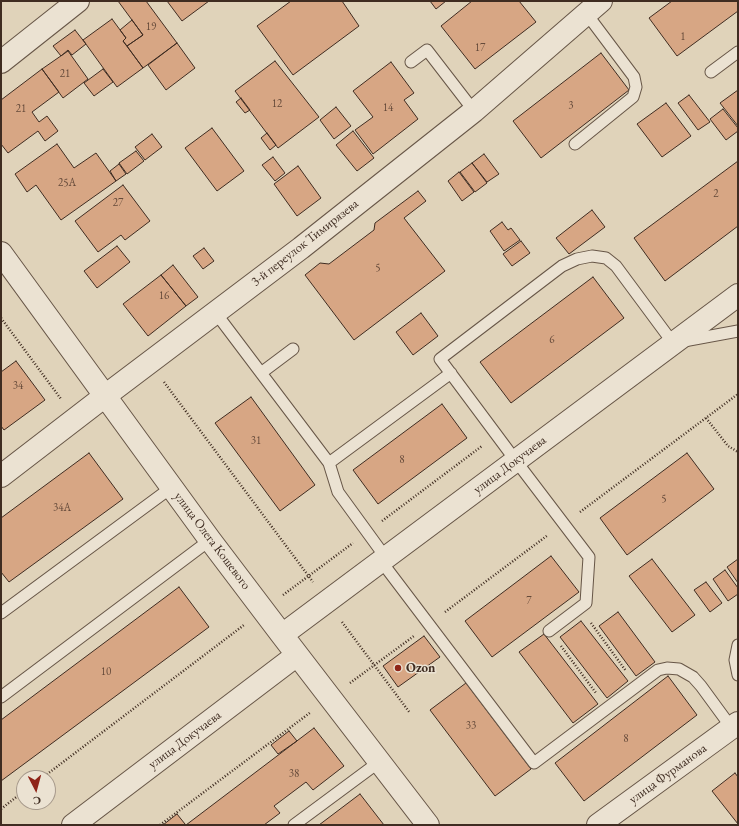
<!DOCTYPE html>
<html>
<head>
<meta charset="utf-8">
<style>
  body { margin:0 }
  #map { position:relative; width:739px; height:826px; overflow:hidden; background:#e0d3ba; font-family:"EB Garamond",serif }
  canvas { display:block }
  .frame { position:absolute; inset:0; border:2px solid #3f2c21; pointer-events:none }
  .north { position:absolute; left:16px; top:770px; width:40px; height:40px; box-sizing:border-box; background:#ebe2d2; border:1px solid #a6998b; border-radius:50%; rotate:174deg; font-size:11px; font-weight:700; line-height:16px; text-align:center; color:#3f2c21 }
  .north::after { content:''; display:block; margin:auto; width:14px; height:18px; background:#8f2418; clip-path:polygon(50% 0,100% 100%,50% 72%,0 100%) }
</style>
</head>
<body>
<div id="map">
<canvas width="739" height="826"></canvas>
<div class="frame"></div>
<div class="north">С</div>
</div>
<script>
const g = document.querySelector('canvas').getContext('2d');
g.lineJoin = 'round';
function fill(path, color) { g.fillStyle = color; g.fill(path, 'evenodd'); }
const shape = rows => new Path2D(rows.map(r => 'M' + r).join(''));
function strokePath(path, color, width, dash) { g.strokeStyle = color; g.lineWidth = width; g.lineCap = dash ? 'butt' : 'round'; g.setLineDash(dash || []); g.stroke(path); }
function label(font, color, halo, rows, align = 'center') {
  g.font = font + ' "EB Garamond",serif'; g.lineWidth = 3; g.setLineDash([]); g.textBaseline = 'middle'; g.strokeStyle = halo; g.fillStyle = color; for (const [text, x, y, turn = 0] of rows) {
    g.save(); g.translate(x, y); g.rotate((+turn || 0) * Math.PI / 180); g.textAlign = isNaN(turn) ? turn : align; if (halo) g.strokeText(text, 0, 0); g.fillText(text, 0, 0); g.restore();
  }
}
const building = shape([
  [118,1,146,1,177,43,143,68,127,46,143,35,118,1],
  [167,1,209,1,182,21,167,1],
  [291,1,342,1,359,26,293,75,257,26,291,1],
  [430,1,446,1,436,9,430,1],
  [472,1,519,1,536,22,475,69,441,26,472,1],
  [672,1,738,1,738,11,677,56,649,18,672,1],
  [112,19,126,38,123,41,143,68,117,87,83,40,112,19],
  [132,20,143,35,127,46,123,41,126,38,120,30,132,20],
  [75,30,86,44,72,55,68,50,61,56,53,46,75,30],
  [177,43,195,68,166,90,148,65,177,43],
  [68,51,88,79,63,98,42,69,68,51],
  [601,53,629,90,541,158,513,121,601,53],
  [275,61,319,117,278,148,235,91,275,61],
  [391,62,414,93,404,100,418,119,373,154,355,130,373,117,353,91,391,62],
  [42,69,59,92,32,112,39,122,47,116,58,131,45,141,38,131,8,153,1,144,1,100,42,69],
  [103,69,113,82,94,96,84,83,103,69],
  [738,90,738,126,720,103,738,90],
  [689,95,710,122,698,130,678,103,689,95],
  [241,98,250,110,245,113,236,102,241,98],
  [666,103,691,136,662,157,637,124,666,103],
  [336,107,351,126,334,139,320,120,336,107],
  [723,109,738,128,738,131,726,140,710,119,723,109],
  [212,128,244,171,217,191,185,148,212,128],
  [353,131,374,158,357,171,336,145,353,131],
  [267,133,276,145,270,150,261,138,267,133],
  [152,134,162,147,145,160,135,147,152,134],
  [57,144,74,168,96,153,116,181,61,220,36,185,27,192,15,174,57,144],
  [136,151,144,161,127,174,119,163,136,151],
  [484,154,499,174,487,182,472,163,484,154],
  [273,157,285,173,275,181,262,165,273,157],
  [738,161,738,226,665,281,634,238,738,161],
  [472,163,487,183,475,192,460,172,472,163],
  [119,164,126,174,116,181,110,171,119,164],
  [298,166,321,198,297,216,274,184,298,166],
  [459,172,474,192,462,201,448,181,459,172],
  [123,185,150,221,125,240,121,235,98,252,75,221,123,185],
  [418,191,426,201,404,218,445,271,354,340,305,275,320,263,329,264,374,230,375,223,418,191],
  [592,210,605,227,569,254,556,238,592,210],
  [502,222,508,230,511,228,520,240,504,251,490,231,502,222],
  [521,241,530,253,512,266,503,254,521,241],
  [117,246,130,262,97,288,84,271,117,246],
  [204,248,214,261,203,269,193,256,204,248],
  [173,265,198,297,186,306,161,275,173,265],
  [161,275,186,306,148,336,123,304,161,275],
  [593,277,624,318,511,403,480,362,593,277],
  [421,313,438,336,413,355,396,332,421,313],
  [16,361,45,400,4,430,1,426,1,372,16,361],
  [251,397,315,485,280,511,215,423,251,397],
  [442,404,467,438,378,504,353,470,442,404],
  [89,453,123,499,9,582,1,572,1,518,89,453],
  [687,453,714,489,627,555,600,518,687,453],
  [551,556,579,592,492,657,465,621,551,556],
  [652,559,695,615,672,632,629,576,652,559],
  [738,559,738,583,727,567,738,559],
  [725,570,738,588,738,594,728,601,713,579,725,570],
  [706,582,722,603,710,612,694,590,706,582],
  [179,587,209,627,1,781,1,720,179,587],
  [618,612,655,662,636,676,599,626,618,612],
  [581,621,628,681,607,698,560,637,581,621],
  [544,634,598,704,573,723,519,652,544,634],
  [424,636,440,657,398,687,383,666,424,636],
  [668,676,697,715,584,801,555,763,668,676],
  [466,683,531,769,495,796,430,710,466,683],
  [314,728,344,766,313,790,306,782,274,806,280,813,264,825,186,825,314,728],
  [289,731,297,741,278,754,271,745,289,731],
  [735,773,738,777,738,824,712,791,735,773],
  [360,794,384,825,319,825,360,794],
  [177,814,185,824,184,825,163,825,177,814]
]);
fill(building, '#d7a684');
strokePath(building, '#3f2c21', 1);
const service = shape([
  [411,62,427,50,474,111],
  [711,72,738,52],
  [575,144,633,97,636,87,634,77,586,13],
  [215,312,329,463,338,492,386,558],
  [261,373,293,349],
  [329,463,451,373],
  [381,561,534,763,658,670,667,668,679,669,693,677,701,686,731,727],
  [1,613,172,487],
  [549,631,586,603,589,557,516,461,440,359,562,266,577,259,592,256,606,258,616,266,673,343,738,331],
  [738,645,735,660,738,675],
  [1,697,210,540],
  [294,825,379,762]
]);
const minor = shape([
  [1,62,78,1],
  [1,253,210,540,282,635,428,825],
  [1,476,105,396,301,248,474,111,601,1],
  [282,635,738,295],
  [73,825,297,655],
  [598,825,738,723]
]);
strokePath(service, '#675647', 13);
strokePath(minor, '#675647', 24);
strokePath(shape([
  [1,318,61,399],
  [164,382,313,582],
  [706,418,728,446,738,452],
  [580,512,738,394],
  [382,521,482,446],
  [283,595,353,543],
  [445,612,548,535],
  [342,622,410,713],
  [591,623,626,671],
  [561,646,596,693],
  [350,683,414,636],
  [42,778,244,625],
  [1,809,24,791],
  [160,825,311,712]
]), '#3f2c21', 2.5, [1, 2]);
strokePath(service, '#ebe2d2', 11);
strokePath(minor, '#ebe2d2', 22);
for (const [x, y, r, color] of [
  [398,668,4,"#8f2418"]
]) { const dot = new Path2D(); dot.arc(x, y, r, 0, 2 * Math.PI); g.fillStyle = color; g.fill(dot); strokePath(dot, '#ebe2d2', 1.5); }
label('11px', '#654a3a', null, [
  ["19",151,27],
  ["1",683,37],
  ["17",480,48],
  ["21",65,74],
  ["12",277,104],
  ["3",571,106],
  ["14",388,108],
  ["21",21,109],
  ["25А",67,183],
  ["2",716,194],
  ["27",118,203],
  ["5",378,268],
  ["16",164,296],
  ["6",552,340],
  ["34",18,386],
  ["31",256,441],
  ["8",402,460],
  ["5",664,499],
  ["34А",62,508],
  ["7",529,601],
  ["10",106,672],
  ["33",471,726],
  ["8",626,739],
  ["38",294,774]
]);
label('13px', '#3f2c21', '#ebe2d2', [
  ["3-й переулок Тимирязева",305,243,-38],
  ["улица Докучаева",510,465,-37],
  ["улица Олега Кошевого",212,541,53],
  ["улица Докучаева",185,740,-37],
  ["улица Фурманова",668,774,-36]
]);
label('bold 13px', '#3f2c21', '#ebe2d2', [
  ["Ozon",406,668]
], 'left');
</script>
</body>
</html>
